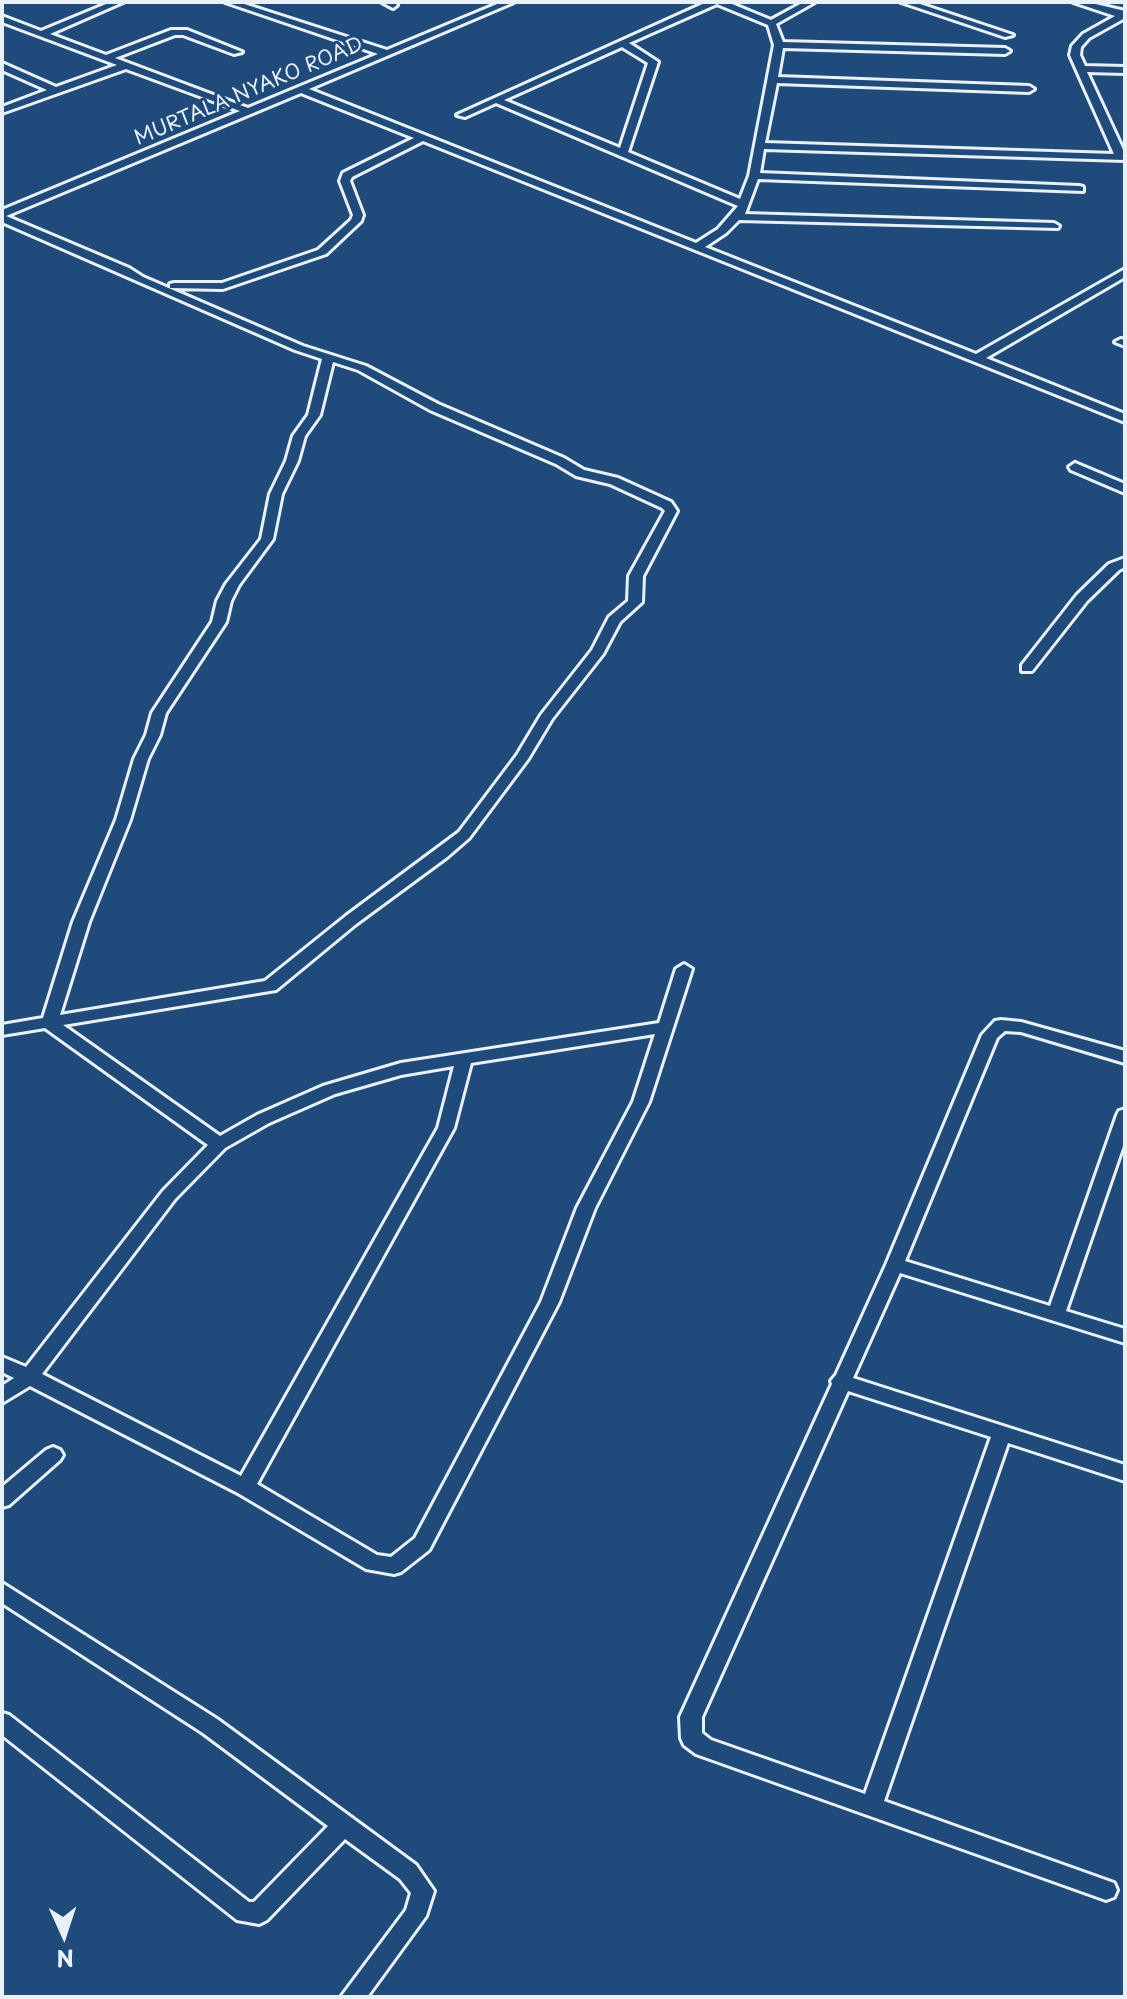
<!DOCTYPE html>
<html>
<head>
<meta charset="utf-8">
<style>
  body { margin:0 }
  #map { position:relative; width:1127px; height:1999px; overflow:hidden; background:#1f4a7a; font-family:"Playpen Sans",sans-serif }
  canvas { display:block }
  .frame { position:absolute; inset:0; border:4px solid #e8f1f8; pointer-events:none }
  .north { position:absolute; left:24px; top:1895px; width:80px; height:80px; -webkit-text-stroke:6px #1f4a7a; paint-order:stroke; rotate:177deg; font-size:22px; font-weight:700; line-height:32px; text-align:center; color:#e8f1f8 }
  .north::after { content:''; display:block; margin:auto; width:28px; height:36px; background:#e8f1f8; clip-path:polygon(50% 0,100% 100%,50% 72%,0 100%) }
</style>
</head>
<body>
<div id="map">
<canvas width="1127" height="1999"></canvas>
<div class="frame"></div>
<div class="north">N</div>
</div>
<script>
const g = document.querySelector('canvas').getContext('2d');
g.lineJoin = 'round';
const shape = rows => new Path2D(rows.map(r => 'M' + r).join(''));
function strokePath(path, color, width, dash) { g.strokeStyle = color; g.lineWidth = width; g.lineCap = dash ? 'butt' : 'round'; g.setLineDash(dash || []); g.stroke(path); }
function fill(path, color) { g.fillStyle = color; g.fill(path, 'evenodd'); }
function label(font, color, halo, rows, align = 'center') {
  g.font = font + ' "Playpen Sans",sans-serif'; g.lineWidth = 6; g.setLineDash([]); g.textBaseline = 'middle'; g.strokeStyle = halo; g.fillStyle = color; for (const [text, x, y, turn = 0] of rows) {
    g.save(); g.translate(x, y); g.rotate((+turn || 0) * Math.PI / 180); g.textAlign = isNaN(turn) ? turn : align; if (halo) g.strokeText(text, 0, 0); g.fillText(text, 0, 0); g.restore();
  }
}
const minor = shape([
  [111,2,123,2,50,34,106,55,171,30,187,30,242,52,234,54,183,35,175,35,115,58,248,108,378,54,225,2,238,2,387,50,502,2,514,2,309,89,696,243,718,229,738,206,496,103,465,117,457,115,707,2,727,2,771,20,804,2,815,2,776,24,783,42,1005,48,1010,51,1005,54,783,48,778,77,1029,86,1034,89,1029,92,777,83,765,143,1114,154,1070,55,1072,46,1083,34,1115,16,1073,2,1087,2,1125,11,1125,18,1089,38,1081,47,1080,55,1085,66,1125,67,1125,73,1087,72,1125,154,1125,160,764,149,760,173,1079,186,1083,187,1083,191,758,179,745,214,1054,223,1059,226,1058,228,739,220,726,233,705,247,976,354,1125,269,1125,277,986,358,1125,414,1125,422,423,141,352,177,350,181,363,215,361,221,326,254,223,289,170,288,170,284,174,283,222,283,318,250,351,220,353,215,340,181,343,173,414,138,301,93,6,216,129,268,143,277,303,346,366,366,438,404,564,458,584,470,618,478,671,502,677,511,643,576,642,602,620,622,603,654,552,719,528,759,469,838,447,857,356,924,276,990,63,1025,220,1136,257,1115,323,1086,401,1063,659,1023,676,969,684,964,692,969,649,1102,595,1208,559,1302,429,1550,401,1572,394,1574,366,1569,238,1493,30,1386,2,1403,2,1386,14,1378,2,1372,2,1357,26,1367,163,1191,208,1145,45,1028,2,1035,2,1025,43,1018,73,922,116,820,134,759,146,735,152,713,212,622,217,601,226,584,261,539,270,494,286,461,293,436,308,415,322,359,295,350,2,222,2,210,240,111,126,69,2,113,2,107,47,90,2,70,2,63,56,87,117,65,2,22,2,16,41,31,111,2],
  [717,4,768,25,774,45,749,176,740,199,628,152,658,62,629,43,717,4],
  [622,47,648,63,620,148,504,100,622,47],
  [333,362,358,370,430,410,556,464,576,476,610,484,662,508,665,511,629,576,628,601,609,617,592,650,541,715,517,755,459,832,346,916,265,981,60,1015,89,922,130,820,148,759,160,735,166,713,226,622,231,601,239,585,273,539,282,494,298,461,305,436,320,415,333,362],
  [655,1034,633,1102,577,1208,541,1302,415,1538,391,1557,377,1555,257,1484,454,1128,471,1063,655,1034],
  [454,1066,438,1128,241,1476,42,1374,175,1199,225,1148,269,1123,335,1094,401,1075,454,1066],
  [382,2,394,2,397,5,393,8,382,2],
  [901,2,914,2,1013,35,1005,37,901,2],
  [1121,339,1125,340,1125,346,1115,342,1121,339],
  [1075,463,1125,484,1125,493,1071,470,1069,467,1075,463],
  [1125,558,1125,567,1119,570,1087,601,1032,671,1022,671,1022,665,1077,595,1109,564,1125,558],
  [1001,1020,1021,1022,1125,1051,1125,1063,1021,1032,1005,1031,997,1038,905,1261,1050,1306,1117,1115,1119,1111,1125,1109,1125,1140,1066,1311,1125,1329,1125,1343,900,1273,853,1378,1125,1465,1125,1481,1008,1443,884,1801,1114,1883,1117,1890,1114,1897,1106,1900,696,1754,684,1745,681,1738,680,1717,832,1384,831,1381,836,1375,886,1265,982,1035,995,1021,1001,1020],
  [848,1391,991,1437,865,1794,711,1740,702,1733,702,1717,848,1391],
  [53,1447,60,1450,63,1455,60,1460,9,1505,2,1507,2,1487,46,1450,53,1447],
  [2,1583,217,1719,416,1865,434,1891,426,1916,367,1997,341,1997,406,1910,411,1893,400,1879,345,1839,267,1920,259,1924,237,1920,2,1735,2,1713,9,1715,249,1902,254,1902,328,1826,203,1733,2,1603,2,1583]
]);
strokePath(minor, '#e8f1f8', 6);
fill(minor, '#1f4a7a');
label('20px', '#e8f1f8', '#1f4a7a', [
  ["MURTALA NYAKO ROAD",249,92,-23]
]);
</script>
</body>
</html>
